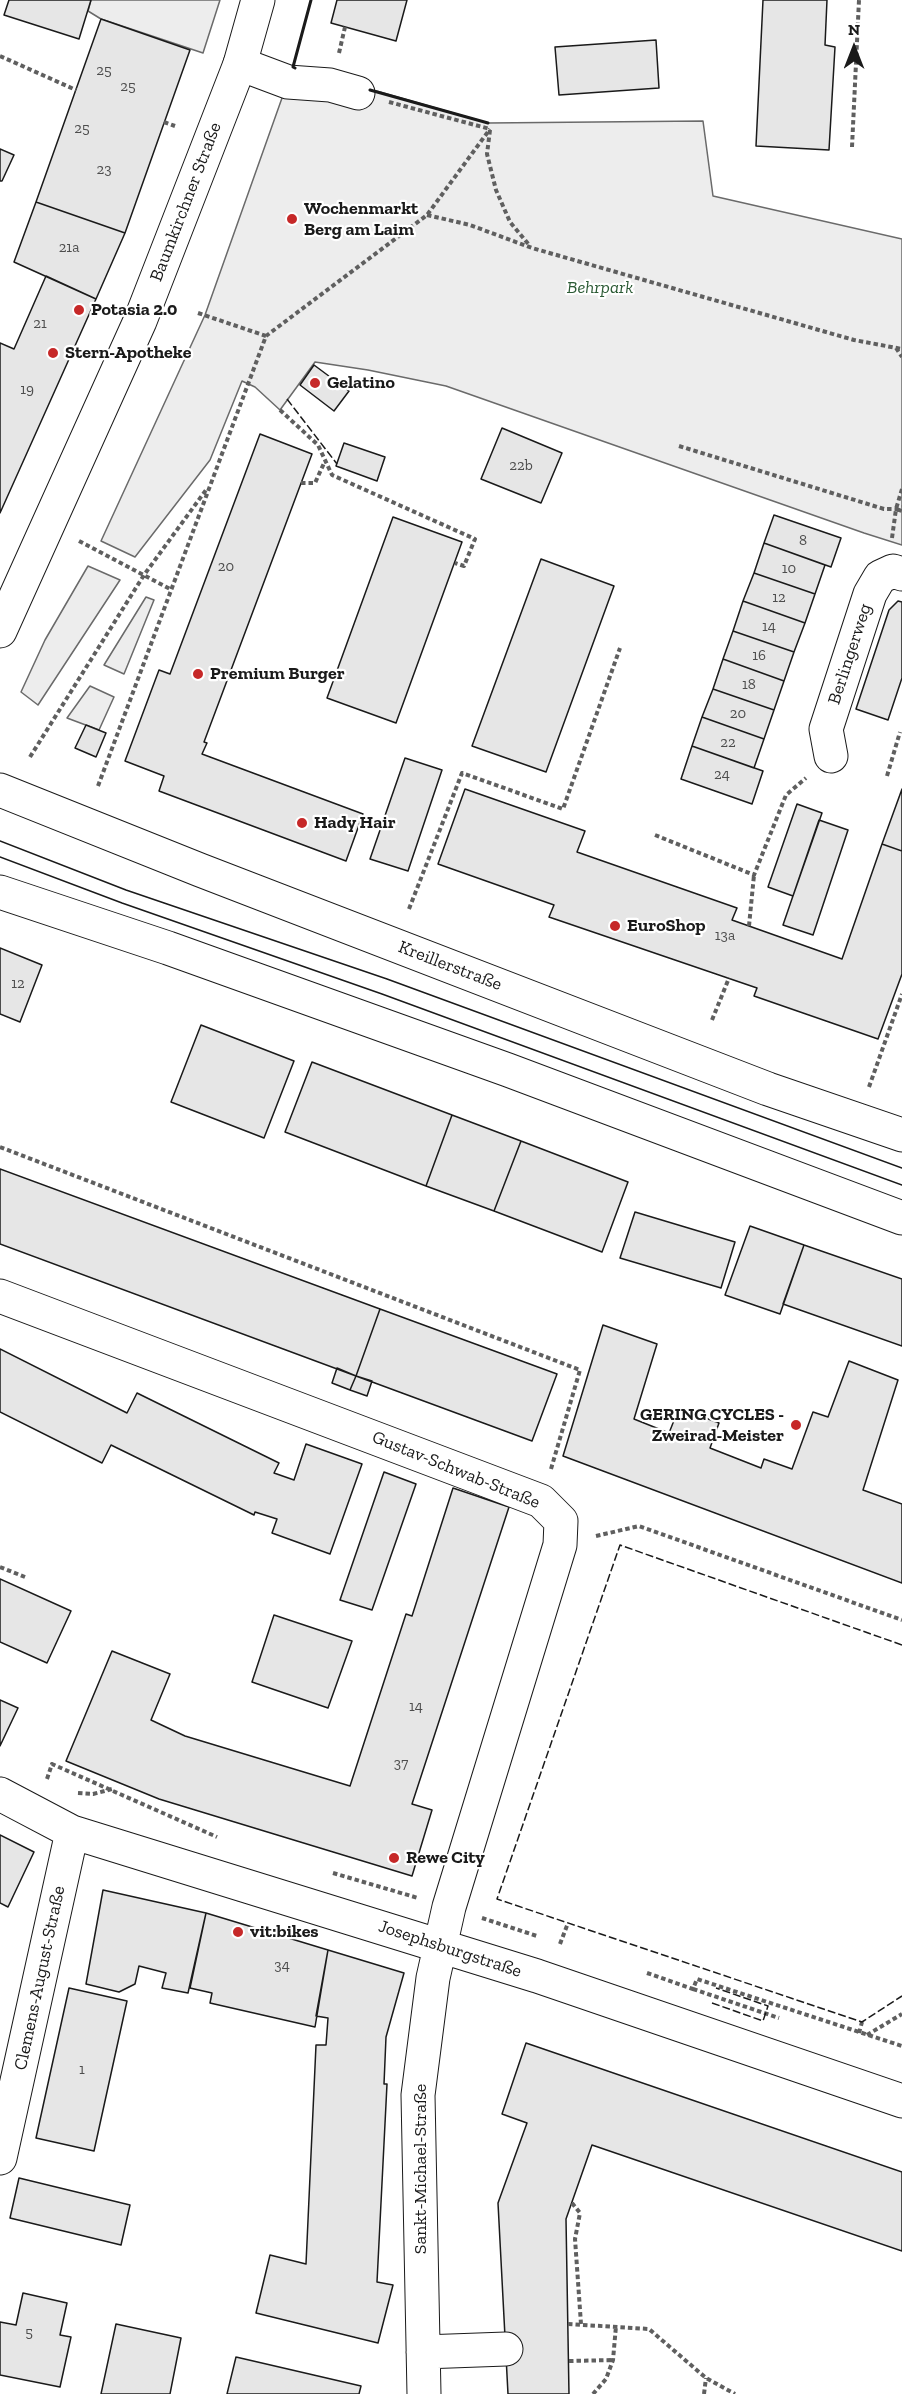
<!DOCTYPE html>
<html>
<head>
<meta charset="utf-8">
<style>
  body { margin:0 }
  #map { position:relative; width:902px; height:2394px; overflow:hidden; background:#fff; font-family:"Zilla Slab",serif }
  canvas { display:block }
  .north { position:absolute; left:824px; top:18px; width:60px; height:60px; -webkit-text-stroke:4px #fff; paint-order:stroke; rotate:0deg; font-size:16px; font-weight:700; line-height:24px; text-align:center; color:#1a1a1a }
  .north::after { content:''; display:block; margin:auto; width:21px; height:27px; background:#1a1a1a; clip-path:polygon(50% 0,100% 100%,50% 72%,0 100%) }
</style>
</head>
<body>
<div id="map">
<canvas width="902" height="2394"></canvas>
<div class="north">N</div>
</div>
<script>
const g = document.querySelector('canvas').getContext('2d');
g.lineJoin = 'round';
function fill(path, color) { g.fillStyle = color; g.fill(path, 'evenodd'); }
const shape = rows => new Path2D(rows.map(r => 'M' + r).join(''));
function strokePath(path, color, width, dash) { g.strokeStyle = color; g.lineWidth = width; g.lineCap = dash ? 'butt' : 'round'; g.setLineDash(dash || []); g.stroke(path); }
function label(font, color, halo, rows, align = 'center') {
  g.font = font + ' "Zilla Slab",serif'; g.lineWidth = 4.5; g.setLineDash([]); g.textBaseline = 'middle'; g.strokeStyle = halo; g.fillStyle = color; for (const [text, x, y, turn = 0] of rows) {
    g.save(); g.translate(x, y); g.rotate((+turn || 0) * Math.PI / 180); g.textAlign = isNaN(turn) ? turn : align; if (halo) g.strokeText(text, 0, 0); g.fillText(text, 0, 0); g.restore();
  }
}
const built = shape([
  [91,0,220,0,203,53,101,19,88,11,91,0],
  [293,67,488,123,703,121,713,196,902,239,902,545,864,533,446,386,368,370,315,362,280,410,255,387,242,381,210,460,135,557,101,541,205,315,293,67],
  [88,566,120,580,38,705,21,692,45,640,88,566],
  [146,597,154,600,124,674,104,665,146,597],
  [90,686,114,697,99,730,67,718,90,686]
]);
fill(built, '#ededed');
strokePath(built, '#6a6a6a', 1.5);
const building = shape([
  [9,0,91,0,79,39,4,15,9,0],
  [337,0,407,0,396,41,331,23,337,0],
  [763,0,827,0,825,45,835,47,829,150,756,146,763,0],
  [101,19,190,50,125,233,36,202,101,19],
  [656,40,659,88,559,95,555,47,656,40],
  [0,149,14,155,2,181,0,181,0,149],
  [36,202,125,233,96,299,14,262,36,202],
  [46,276,96,299,0,513,0,343,14,349,46,276],
  [314,365,349,391,334,411,300,385,314,365],
  [502,428,562,453,541,503,481,479,502,428],
  [260,434,312,454,204,742,207,743,202,754,363,814,346,861,159,791,164,776,125,761,159,670,170,674,260,434],
  [344,443,385,457,377,481,336,466,344,443],
  [774,515,841,538,831,567,764,543,774,515],
  [393,517,462,542,396,723,327,698,393,517],
  [764,543,825,565,815,594,754,573,764,543],
  [541,559,614,586,546,772,472,746,541,559],
  [754,573,815,594,805,623,743,601,754,573],
  [743,601,805,623,794,652,733,631,743,601],
  [898,601,902,602,902,678,888,720,856,709,889,610,898,601],
  [733,631,794,652,784,681,723,659,733,631],
  [723,659,784,681,774,710,713,689,723,659],
  [713,689,774,710,764,739,702,717,713,689],
  [702,717,764,739,754,768,692,746,702,717],
  [86,725,106,733,96,757,75,748,86,725],
  [692,746,763,771,752,804,681,779,692,746],
  [405,758,442,770,408,871,370,859,405,758],
  [465,789,585,831,577,852,737,908,732,920,842,959,882,844,902,851,902,974,878,1039,754,996,757,988,549,917,554,905,438,864,465,789],
  [902,789,902,851,882,844,902,789],
  [797,804,822,813,793,896,768,887,797,804],
  [819,820,848,830,813,935,783,925,819,820],
  [0,948,42,965,20,1022,0,1014,0,948],
  [201,1025,294,1061,264,1138,171,1102,201,1025],
  [312,1062,452,1115,426,1186,285,1132,312,1062],
  [452,1115,521,1141,494,1211,426,1186,452,1115],
  [521,1141,628,1182,602,1252,494,1211,521,1141],
  [0,1169,380,1309,356,1376,0,1244,0,1169],
  [635,1212,735,1242,721,1288,620,1258,635,1212],
  [750,1226,804,1245,780,1314,725,1295,750,1226],
  [804,1245,902,1279,902,1346,783,1304,804,1245],
  [380,1309,557,1374,532,1441,356,1376,380,1309],
  [603,1325,657,1344,634,1419,669,1433,679,1408,719,1423,710,1448,761,1468,764,1459,792,1469,813,1412,828,1417,849,1361,898,1380,863,1490,902,1504,902,1583,563,1456,603,1325],
  [0,1349,127,1413,137,1393,279,1463,274,1473,294,1480,306,1444,362,1464,330,1554,272,1533,277,1519,255,1512,254,1515,111,1445,102,1463,0,1412,0,1349],
  [337,1368,356,1376,350,1390,332,1383,337,1368],
  [356,1376,372,1381,367,1396,350,1390,356,1376],
  [384,1472,416,1484,372,1610,340,1600,384,1472],
  [453,1488,509,1507,412,1804,432,1810,412,1876,159,1799,66,1761,112,1651,170,1674,151,1720,185,1736,350,1786,406,1614,412,1616,453,1488],
  [0,1579,71,1611,47,1663,0,1642,0,1579],
  [274,1615,352,1641,328,1708,252,1682,274,1615],
  [0,1700,18,1708,0,1746,0,1700],
  [0,1835,34,1852,8,1907,0,1903,0,1835],
  [103,1890,206,1913,188,1993,162,1988,166,1973,139,1966,135,1984,119,1992,86,1984,103,1890],
  [206,1913,328,1950,315,2027,210,2003,212,1993,190,1988,206,1913],
  [328,1950,404,1973,386,2037,384,2084,387,2084,377,2282,393,2285,378,2343,256,2313,270,2255,306,2264,316,2045,326,2045,328,2018,316,2016,328,1950],
  [69,1988,127,2001,94,2151,36,2138,69,1988],
  [526,2043,902,2172,902,2251,592,2145,566,2219,569,2394,508,2394,498,2203,527,2123,502,2114,526,2043],
  [19,2178,130,2205,121,2245,10,2218,19,2178],
  [23,2293,67,2303,60,2335,71,2337,60,2387,0,2375,0,2322,16,2325,23,2293],
  [116,2324,181,2338,170,2394,101,2394,116,2324],
  [236,2357,361,2386,359,2394,227,2394,236,2357]
]);
fill(building, '#e6e6e6');
strokePath(building, '#1a1a1a', 1.5);
const minor = shape([
  [240,64,288,82,330,85,358,93],
  [831,756,826,729,870,594,880,577,893,571,902,574],
  [0,1296,541,1501,561,1521,560,1545,449,1907,433,1978,418,2095,424,2394],
  [0,1794,72,1832,537,1976,902,2101],
  [0,2158,72,1832],
  [423,2352,506,2349]
]);
const major = shape([
  [0,631,140,321,240,64,258,0],
  [0,790,200,870,768,1089,902,1135],
  [0,892,168,948,508,1070,902,1218]
]);
strokePath(minor, '#1a1a1a', 35);
strokePath(major, '#1a1a1a', 35);
strokePath(shape([
  [339,53,345,27],
  [0,56,76,90],
  [389,102,490,129],
  [164,122,175,126],
  [490,130,487,154,496,190,510,222,530,246],
  [852,147,859,0],
  [427,215,470,225,532,248,854,340,902,349],
  [198,313,266,336],
  [896,348,902,357],
  [280,410,318,445,332,475,475,539,464,566,455,563],
  [679,446,884,509,896,509,902,507],
  [301,483,315,483,325,461],
  [902,489,896,509,902,511],
  [892,538,896,509],
  [79,541,170,589],
  [30,757,144,575,206,490],
  [887,776,900,732],
  [98,786,266,336,427,215,490,129],
  [655,835,754,875,786,795,806,778],
  [409,909,462,773,563,809,620,648],
  [749,926,754,875],
  [712,1020,729,978],
  [869,1087,902,994],
  [0,1147,580,1370,551,1469],
  [596,1536,639,1526,902,1620],
  [0,1567,25,1577],
  [47,1779,52,1764,217,1837],
  [78,1793,93,1794,112,1789],
  [333,1873,418,1898],
  [482,1918,537,1936],
  [560,1944,568,1923],
  [647,1973,693,1989,697,1979,902,2046],
  [693,1989,779,2018],
  [859,2033,862,2022],
  [867,2035,902,2014],
  [572,2203,580,2213,575,2239,581,2324],
  [568,2324,649,2329,706,2378,735,2394],
  [569,2361,613,2360],
  [593,2394,606,2379,613,2360,616,2326],
  [704,2394,706,2378]
]), '#5f5f5f', 4, [4.5, 3]);
strokePath(minor, '#fff', 33);
strokePath(major, '#fff', 33);
strokePath(shape([
  [0,841,126,890,387,979,902,1168],
  [0,857,122,903,382,994,902,1185]
]), '#1a1a1a', 1.5);
strokePath(shape([
  [287,399,337,464],
  [902,1645,620,1545,497,1899,862,2022,902,1996],
  [712,2003,763,2021,768,2006,716,1988]
]), '#1a1a1a', 1.5, [8, 3]);
strokePath(shape([
  [295,68,293,67,311,0],
  [370,90,488,123]
]), '#1a1a1a', 3);
for (const [x, y, r, color] of [
  [292,219,6,"#c62828"],
  [79,310,6,"#c62828"],
  [53,353,6,"#c62828"],
  [315,383,6,"#c62828"],
  [198,674,6,"#c62828"],
  [302,823,6,"#c62828"],
  [615,926,6,"#c62828"],
  [796,1425,6,"#c62828"],
  [394,1858,6,"#c62828"],
  [238,1932,6,"#c62828"]
]) { const dot = new Path2D(); dot.arc(x, y, r, 0, 2 * Math.PI); g.fillStyle = color; g.fill(dot); strokePath(dot, '#fff', 2); }
label('15px', '#4d4d4d', null, [
  ["25",104,71],
  ["25",128,87],
  ["25",82,129],
  ["23",104,170],
  ["21a",69,248],
  ["21",40,324],
  ["19",27,390],
  ["22b",521,466],
  ["8",803,541],
  ["20",226,567],
  ["10",789,569],
  ["12",779,598],
  ["14",769,627],
  ["16",759,656],
  ["18",749,685],
  ["20",738,714],
  ["22",728,743],
  ["24",722,775],
  ["13a",725,936],
  ["12",18,984],
  ["14",416,1707],
  ["37",401,1764],
  ["34",282,1966],
  ["1",82,2070],
  ["5",29,2333]
]);
label('18px', '#1a1a1a', '#fff', [
  ["Baumkirchner Straße",186,202,-69],
  ["Berlingerweg",850,654,-72],
  ["Kreillerstraße",450,966,21],
  ["Gustav-Schwab-Straße",456,1470,22],
  ["Josephsburgstraße",450,1949,18],
  ["Clemens-August-Straße",40,1978,-78],
  ["Sankt-Michael-Straße",421,2169,-90]
]);
label('bold 18px', '#1a1a1a', '#fff', [
  ["Wochenmarkt",304,209],
  ["Berg am Laim",304,230],
  ["Potasia 2.0",91,310],
  ["Stern-Apotheke",65,353],
  ["Gelatino",327,383],
  ["Premium Burger",210,674],
  ["Hady Hair",314,823],
  ["EuroShop",627,926],
  ["GERING CYCLES -",784,1415,"right"],
  ["Zweirad-Meister",784,1436,"right"],
  ["Rewe City",406,1858],
  ["vit:bikes",250,1932]
], 'left');
label('italic 18px', '#2b5a34', '#fff', [
  ["Behrpark",600,288]
]);
</script>
</body>
</html>
